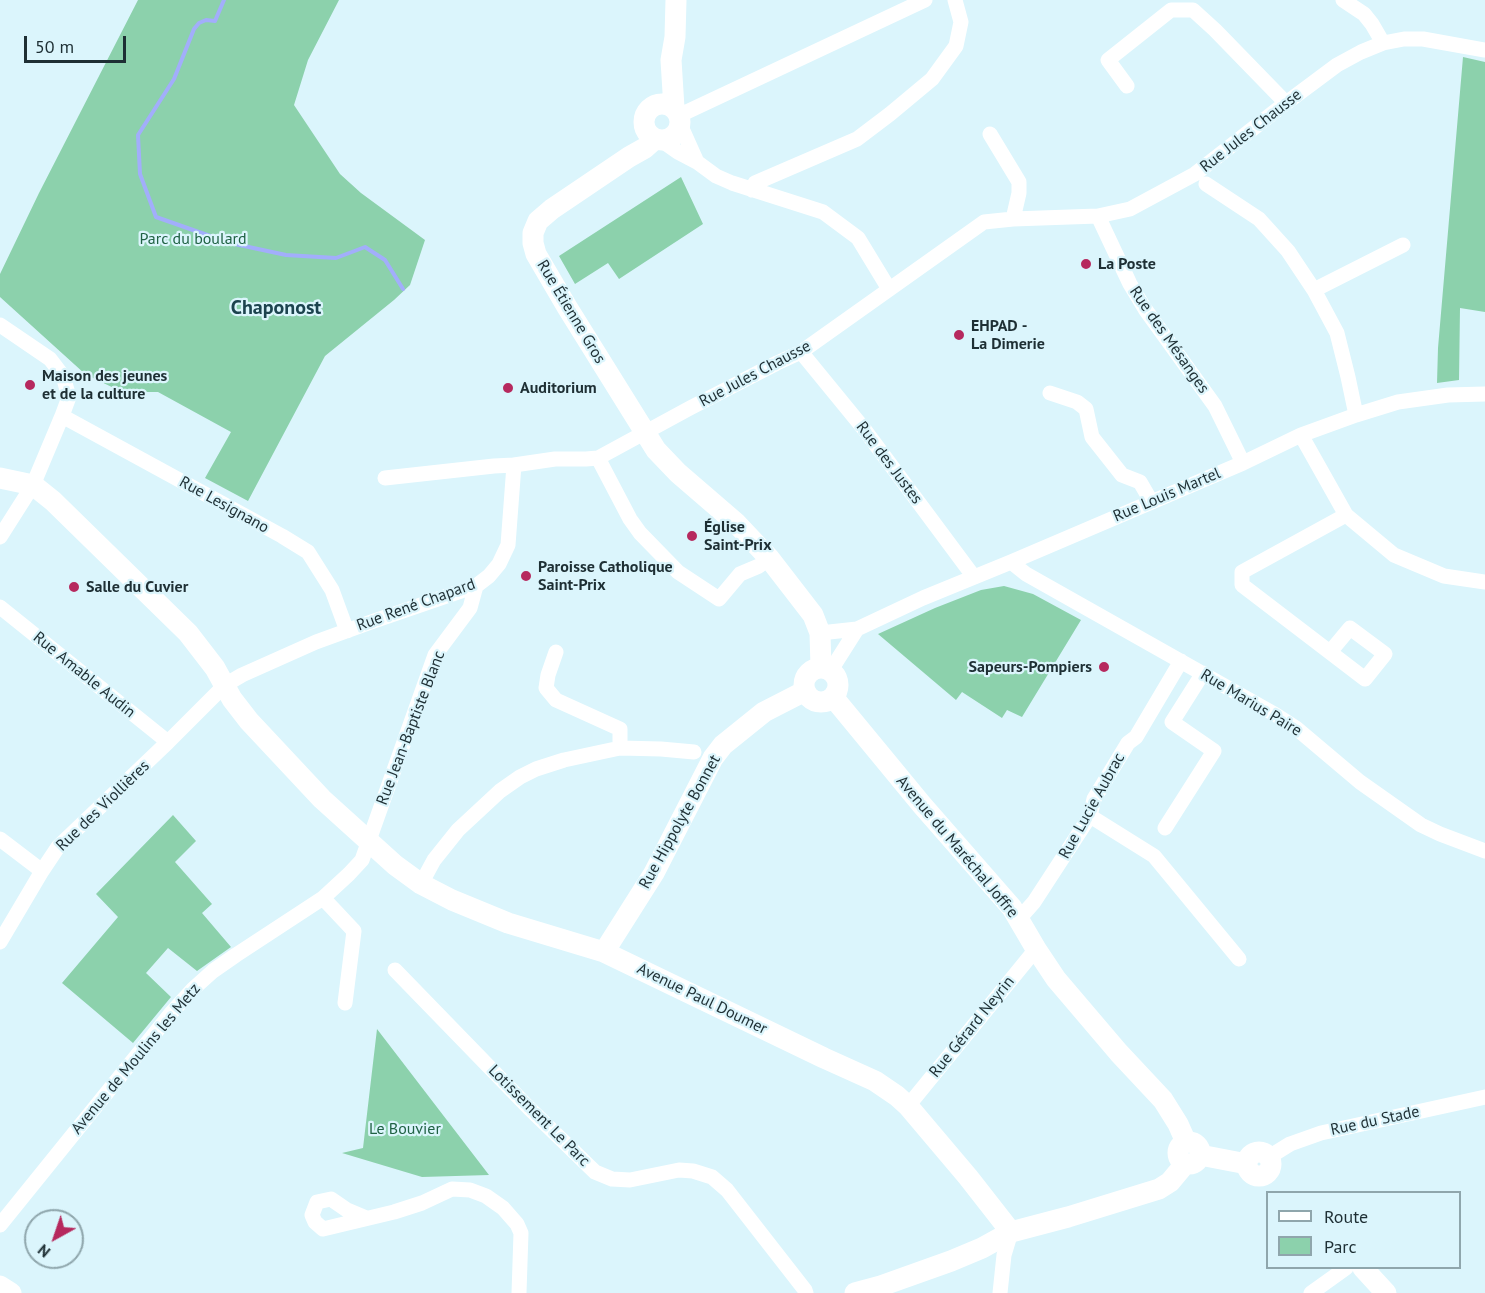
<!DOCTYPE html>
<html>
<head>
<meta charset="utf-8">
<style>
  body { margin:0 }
  #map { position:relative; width:1485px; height:1293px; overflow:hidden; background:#dbf5fc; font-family:"PT Sans",sans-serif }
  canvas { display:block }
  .legend { position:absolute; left:1266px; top:1191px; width:195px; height:78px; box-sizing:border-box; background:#dbf5fc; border:2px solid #8fa6ac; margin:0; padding:8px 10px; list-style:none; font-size:18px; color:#1e2f34 }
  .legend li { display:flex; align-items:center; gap:12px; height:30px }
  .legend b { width:30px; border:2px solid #8fa6ac }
  .north { position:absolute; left:24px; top:1209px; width:60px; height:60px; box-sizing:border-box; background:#dbf5fc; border:2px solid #8fa6ac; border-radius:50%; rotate:220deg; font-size:16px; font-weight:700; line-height:24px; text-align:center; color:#1e2f34 }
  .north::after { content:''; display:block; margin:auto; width:21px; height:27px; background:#b6295e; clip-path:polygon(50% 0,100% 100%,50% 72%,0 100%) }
  .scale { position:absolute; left:24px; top:36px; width:102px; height:27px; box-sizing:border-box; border:3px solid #1e2f34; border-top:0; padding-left:8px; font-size:18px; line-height:21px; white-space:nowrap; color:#1e2f34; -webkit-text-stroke:4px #dbf5fc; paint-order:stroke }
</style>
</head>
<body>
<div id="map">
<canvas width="1485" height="1293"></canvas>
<ul class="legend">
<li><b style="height:8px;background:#fff"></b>Route</li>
<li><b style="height:16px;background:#8cd1ac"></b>Parc</li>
</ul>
<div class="north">N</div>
<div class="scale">50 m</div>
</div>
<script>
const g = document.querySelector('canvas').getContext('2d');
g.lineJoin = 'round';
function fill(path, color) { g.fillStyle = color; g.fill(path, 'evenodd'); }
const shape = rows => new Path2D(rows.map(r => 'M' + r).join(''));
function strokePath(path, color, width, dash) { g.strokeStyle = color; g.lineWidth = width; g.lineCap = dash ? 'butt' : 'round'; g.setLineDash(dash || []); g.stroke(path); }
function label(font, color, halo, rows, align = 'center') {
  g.font = font + ' "PT Sans",sans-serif'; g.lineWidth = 4.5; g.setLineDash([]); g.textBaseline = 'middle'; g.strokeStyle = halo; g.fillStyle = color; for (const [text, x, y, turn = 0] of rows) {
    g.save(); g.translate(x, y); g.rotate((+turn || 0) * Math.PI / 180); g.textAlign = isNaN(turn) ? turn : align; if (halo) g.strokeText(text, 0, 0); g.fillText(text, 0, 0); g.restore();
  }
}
fill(shape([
  [138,0,339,0,308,60,294,105,340,174,361,193,425,240,410,285,394,300,325,356,248,501,205,478,231,432,158,392,122,392,85,374,0,297,0,274,39,193],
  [1463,57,1485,62,1485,312,1460,308,1459,380,1437,383,1438,348],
  [681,177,703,224,619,279,608,263,575,284,559,256],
  [1004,586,1033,594,1081,620,1022,717,1007,710,1002,718,962,692,956,700,878,634,935,608,981,590],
  [173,815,196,841,175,862,212,904,202,913,231,947,197,971,168,948,146,973,171,997,133,1043,62,983,118,917,96,894],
  [377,1029,489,1175,422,1177,342,1153,363,1148]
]), '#8cd1ac');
strokePath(shape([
  [224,0,215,21,206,20,199,23,194,29,174,79,138,135,140,174,156,217,230,243,286,255,336,258,365,247,385,260,403,289]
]), '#a2aefb', 4);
strokePath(shape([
  [1343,0,1364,14,1372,24,1383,43],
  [1127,86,1108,60,1171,10,1193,10,1215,30,1286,103],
  [678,116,925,0],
  [680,124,697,162],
  [990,134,1019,182,1019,193,1013,219],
  [661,140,678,152,697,162,716,176,732,183,823,212,858,238,889,289],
  [1206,184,1259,219,1288,251,1314,290,1337,333,1348,377,1356,415],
  [752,190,755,183,857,139,890,114,932,79,956,46,961,22,955,0],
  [1098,216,1130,284,1145,309,1215,406,1243,463],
  [1314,290,1403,245],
  [0,325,50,359,63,376,69,397,62,416,33,485,0,537],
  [801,352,864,429,974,577],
  [1050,393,1077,402,1086,409,1092,437,1122,475,1140,482,1151,501],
  [62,416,282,536,308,552,332,590,347,631],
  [1301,435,1346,515,1394,555,1444,576,1485,582],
  [598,458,630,519,640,533,678,572,719,599,740,574,759,566,769,558],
  [385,478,494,466,514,465],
  [1011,562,1026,574,1276,715,1296,728,1360,782,1421,825,1440,834,1485,851],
  [0,607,168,742],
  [820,633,857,629,923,598,1011,562,1243,463,1301,435,1356,415,1398,402,1448,395,1485,394],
  [556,652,548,675,546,688,556,700,620,729,620,748],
  [1330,652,1350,628,1385,654,1365,679,1242,585,1242,572,1346,515],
  [831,670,857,629],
  [1090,816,1154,856,1239,959],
  [1165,828,1214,751,1172,722,1203,673],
  [0,839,42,871],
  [421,884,434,860,458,830,500,791,520,777,536,769,564,760,620,748,661,749,694,752],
  [323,898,354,931,345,1003],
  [1019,919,1034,902,1090,816,1094,799,1128,743,1136,737,1181,661],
  [0,942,42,871,58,847,168,742,225,685,242,675,316,642,371,622,476,586,489,576,499,564,508,545,514,465,555,459,586,459,598,458,690,408,777,363,801,352,984,222,1013,219,1098,216,1130,209,1195,174,1278,109,1337,65,1361,52,1383,43,1404,39,1423,39,1485,50],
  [395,970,529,1108,595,1172,612,1179,630,1180,679,1170,693,1171,712,1177,727,1190,805,1290,806,1293],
  [908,1106,1036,949],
  [1269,1157,1290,1144,1321,1133,1485,1097],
  [366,1218,347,1210,331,1199,317,1202,312,1215,315,1222,323,1229,394,1212,422,1203,452,1189,470,1190,486,1196,503,1208,517,1224,521,1233,519,1293],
  [0,1225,172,1012,193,989,213,971,236,955,323,898,349,874,362,860,435,655,470,608,476,586],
  [1000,1293,1004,1255,1011,1232],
  [1311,1293,1346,1268]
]), '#fff', 15);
strokePath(shape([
  '644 122a18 18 0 1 1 36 0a18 18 0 1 1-36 0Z',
  [674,108,671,60,675,37,676,0],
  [655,139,645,148,629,157,552,209,538,221,533,233,533,243,536,254,567,307,656,450,678,473,736,523,769,558,813,615,820,633,821,667],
  [0,478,33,485,53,501,144,590,188,633,215,668,232,699,249,721,322,799,395,865,421,884,452,900,508,923,604,952,824,1058,875,1081,897,1096,908,1106,968,1177,1011,1232],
  '804 685a17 17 0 1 1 34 0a17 17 0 1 1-34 0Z',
  [833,697,922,805,1012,908,1036,949,1056,979,1119,1053,1163,1100,1178,1124,1186,1142],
  [604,952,654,873,713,758,723,745,764,712,805,691],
  '1178 1153a11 11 0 1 1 22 0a11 11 0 1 1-22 0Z',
  '1247 1164a12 12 0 1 1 24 0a12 12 0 1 1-24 0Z',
  [1200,1155,1247,1164],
  [1363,1268,1386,1293],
  [0,1286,11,1293],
  [855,1293,881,1286,951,1261,982,1248,1011,1232,1068,1217,1159,1189,1170,1182,1185,1164]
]), '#fff', 21);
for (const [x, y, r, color] of [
  [1086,264,6,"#b6295e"],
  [959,335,6,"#b6295e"],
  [30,385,6,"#b6295e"],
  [508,388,6,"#b6295e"],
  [692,536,6,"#b6295e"],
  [526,576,6,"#b6295e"],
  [74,587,6,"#b6295e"],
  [1104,667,6,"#b6295e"]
]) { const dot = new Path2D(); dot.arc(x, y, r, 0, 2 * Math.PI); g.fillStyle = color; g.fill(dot); strokePath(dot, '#dbf5fc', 2); }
label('16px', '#1e2f34', '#dbf5fc', [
  ["Rue Jules Chausse",1251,131,-38],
  ["Rue Étienne Gros",571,312,59],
  ["Rue des Mésanges",1169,340,55],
  ["Rue Jules Chausse",755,374,-28],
  ["Rue des Justes",889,463,53],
  ["Rue Louis Martel",1167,495,-23],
  ["Rue Lesignano",224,505,29],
  ["Rue René Chapard",416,605,-20],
  ["Rue Amable Audin",84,675,39],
  ["Rue Marius Paire",1251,703,31],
  ["Rue Jean-Baptiste Blanc",411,728,-69],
  ["Rue des Viollières",103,806,-44],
  ["Rue Lucie Aubrac",1092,806,-61],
  ["Rue Hippolyte Bonnet",680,822,-61],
  ["Avenue du Maréchal Joffre",957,847,50],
  ["Avenue Paul Doumer",702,999,26],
  ["Rue Gérard Neyrin",972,1027,-51],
  ["Avenue de Moulins les Metz",136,1059,-50],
  ["Lotissement Le Parc",539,1116,45],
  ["Rue du Stade",1375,1121,-12]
]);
label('16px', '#206244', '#dbf5fc', [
  ["Parc du boulard",193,239],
  ["Le Bouvier",405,1129]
]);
label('bold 16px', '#1e2f34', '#dbf5fc', [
  ["La Poste",1098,264],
  ["EHPAD -",971,326],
  ["La Dimerie",971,344],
  ["Maison des jeunes",42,376],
  ["et de la culture",42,394],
  ["Auditorium",520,388],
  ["Église",704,527],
  ["Saint-Prix",704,545],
  ["Paroisse Catholique",538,567],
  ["Saint-Prix",538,585],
  ["Salle du Cuvier",86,587],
  ["Sapeurs-Pompiers",1092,667,"right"]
], 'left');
label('bold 20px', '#1c434e', '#dbf5fc', [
  ["Chaponost",276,308]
]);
</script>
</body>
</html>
